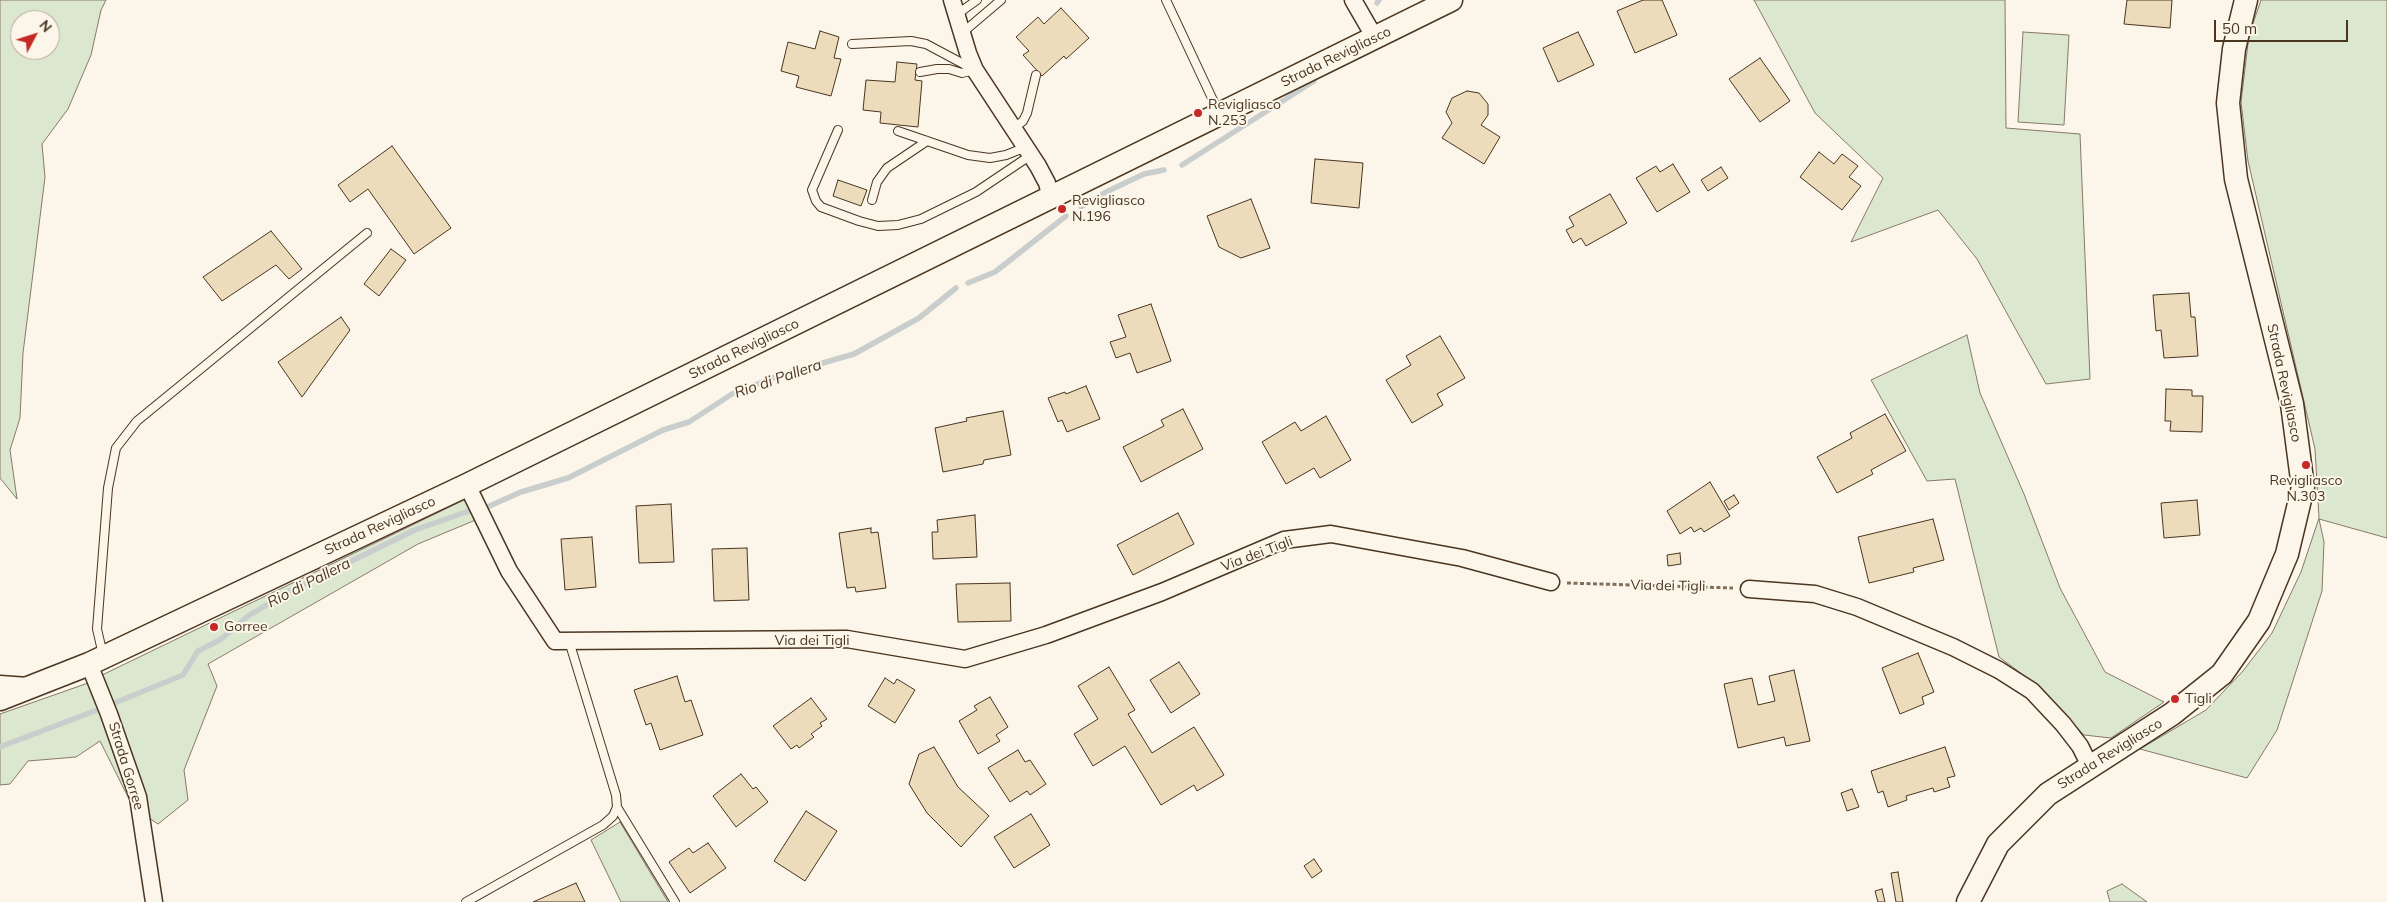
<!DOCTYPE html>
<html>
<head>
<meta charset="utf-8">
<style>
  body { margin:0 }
  #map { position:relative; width:2387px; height:902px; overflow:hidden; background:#fbf6e9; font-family:Mulish,sans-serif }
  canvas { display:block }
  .north { position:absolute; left:10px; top:10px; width:50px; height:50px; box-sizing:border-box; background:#fbf6e9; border:1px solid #b4a999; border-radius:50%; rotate:50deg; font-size:14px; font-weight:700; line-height:20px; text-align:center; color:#4a3520 }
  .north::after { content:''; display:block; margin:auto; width:18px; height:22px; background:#c62828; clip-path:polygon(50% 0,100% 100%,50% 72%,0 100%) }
  .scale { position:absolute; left:2214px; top:20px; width:134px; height:22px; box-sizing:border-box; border:2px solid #4a3520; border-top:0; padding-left:6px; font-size:15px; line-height:18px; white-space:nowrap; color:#4a3520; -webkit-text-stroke:4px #fbf6e9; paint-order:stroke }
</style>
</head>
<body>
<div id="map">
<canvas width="2387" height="902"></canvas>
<div class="north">N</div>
<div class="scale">50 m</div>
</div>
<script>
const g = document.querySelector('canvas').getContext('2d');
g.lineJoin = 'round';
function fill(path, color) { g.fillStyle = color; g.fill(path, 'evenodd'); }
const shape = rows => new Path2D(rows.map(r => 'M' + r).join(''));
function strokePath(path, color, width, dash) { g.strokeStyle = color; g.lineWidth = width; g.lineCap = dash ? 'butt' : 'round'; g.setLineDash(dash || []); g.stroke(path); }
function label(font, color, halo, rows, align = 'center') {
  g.font = font + ' Mulish,sans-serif'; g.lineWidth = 4; g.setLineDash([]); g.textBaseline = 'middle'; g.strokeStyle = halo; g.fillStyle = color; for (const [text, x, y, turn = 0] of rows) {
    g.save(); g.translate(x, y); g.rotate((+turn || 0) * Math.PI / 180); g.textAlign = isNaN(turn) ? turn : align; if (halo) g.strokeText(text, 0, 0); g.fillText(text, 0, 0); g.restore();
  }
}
const green = shape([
  [0,0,106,0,101,10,91,55,68,109,42,144,45,177,23,353,20,418,10,450,17,499,0,478,0,0],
  [20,20,50,20,50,50,20,50,20,20],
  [1754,0,2005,0,2006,128,2080,134,2090,379,2046,384,1977,259,1938,210,1851,242,1883,178,1815,113,1754,0],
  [2261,0,2387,0,2387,538,2319,519,2324,542,2322,591,2277,730,2247,778,2140,749,2206,710,2243,671,2272,633,2301,572,2319,518,2315,449,2248,161,2241,102,2249,35,2261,0],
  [2023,32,2069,35,2064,125,2018,122,2023,32],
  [1967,335,1980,393,2024,494,2060,588,2105,672,2164,702,2111,738,2084,735,2034,683,1999,657,1955,479,1927,481,1871,380,1967,335],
  [468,498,478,519,418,544,208,664,217,686,184,770,188,800,158,824,146,816,98,677,468,498],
  [91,682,117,752,130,801,100,741,76,757,28,761,10,784,0,785,0,714,91,682],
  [620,822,668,902,621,902,591,840,620,822],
  [2122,884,2147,902,2110,902,2107,891,2122,884]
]);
fill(green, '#dce7d0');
strokePath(green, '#887966', 1);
strokePath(shape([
  [1377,3,1379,0],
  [1182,165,1314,81],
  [1081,207,1106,192,1144,174,1164,170],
  [968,283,995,272,1066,216],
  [485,508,521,492,568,478,663,430,689,422,732,394,778,376,854,354,919,318,956,288],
  [112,704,183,675,198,651,220,640,248,616,290,591,415,530,469,511],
  [0,747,100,709]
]), '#c9cecd', 5.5);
const building = shape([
  [1643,0,1662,0,1677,35,1635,53,1617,11,1643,0],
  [2127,0,2172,0,2170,28,2124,24,2127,0],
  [1061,8,1089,38,1066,59,1064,56,1042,76,1023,55,1029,51,1016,37,1038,17,1044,24,1061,8],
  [820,31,839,37,834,58,841,59,831,96,796,87,799,76,781,71,788,42,815,49,820,31],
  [1578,32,1594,65,1558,82,1543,48,1578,32],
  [1760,58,1790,101,1760,122,1729,79,1760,58],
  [897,62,917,64,915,80,922,81,918,127,880,123,881,112,863,110,866,80,895,82,897,62],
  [1467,91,1479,93,1488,104,1488,115,1481,125,1500,137,1484,164,1442,138,1452,123,1446,112,1452,98,1467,91],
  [392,146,451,228,414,254,368,189,350,202,338,185,392,146],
  [1819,152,1834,164,1842,154,1858,166,1849,177,1861,186,1842,210,1800,177,1819,152],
  [1315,159,1363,163,1359,208,1311,203,1315,159],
  [1673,164,1690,192,1657,212,1636,178,1656,166,1660,172,1673,164],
  [1721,167,1728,178,1708,191,1701,180,1721,167],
  [838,180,867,190,861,206,833,196,838,180],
  [1610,194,1627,223,1586,246,1581,238,1573,243,1566,230,1574,226,1569,217,1610,194],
  [1251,199,1270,248,1241,258,1219,247,1207,216,1251,199],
  [271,231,302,269,289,279,276,265,222,301,203,277,271,231],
  [391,249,406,260,379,296,364,284,391,249],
  [2189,293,2191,317,2195,317,2198,356,2164,358,2161,330,2156,331,2153,295,2189,293],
  [1151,304,1171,361,1137,373,1130,353,1116,358,1110,342,1126,337,1118,315,1151,304],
  [341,317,350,330,302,397,278,362,341,317],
  [1440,336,1465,378,1437,394,1443,405,1412,423,1386,380,1411,365,1406,356,1440,336],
  [1086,386,1100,419,1067,432,1062,420,1058,422,1048,398,1065,392,1066,394,1086,386],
  [2166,389,2192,390,2192,396,2203,396,2202,432,2170,431,2171,421,2165,421,2166,389],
  [1183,409,1203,449,1141,482,1123,447,1164,426,1161,420,1183,409],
  [1003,411,1011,455,984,460,983,464,943,472,935,428,967,421,966,418,1003,411],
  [1885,414,1906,451,1871,470,1873,474,1837,493,1817,457,1852,438,1850,433,1885,414],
  [1326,416,1351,460,1320,478,1314,468,1286,484,1262,442,1295,422,1301,431,1326,416],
  [1710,482,1730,516,1704,532,1701,528,1694,532,1691,527,1680,534,1667,511,1710,482],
  [1734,495,1739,503,1729,510,1724,501,1734,495],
  [2197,500,2200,535,2164,538,2161,503,2197,500],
  [671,504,674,562,639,563,636,506,671,504],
  [1178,513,1194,544,1133,575,1117,545,1178,513],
  [975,515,977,557,933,559,932,532,938,532,937,520,975,515],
  [1933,519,1944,560,1913,568,1914,572,1869,583,1858,537,1933,519],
  [871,528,871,533,878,532,886,588,856,592,855,587,847,588,839,533,871,528],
  [592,537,596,587,565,590,561,539,592,537],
  [747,548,749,600,714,601,712,549,747,548],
  [1680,553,1681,564,1668,566,1667,555,1680,553],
  [1010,583,1011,621,958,622,956,584,1010,583],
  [1918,653,1934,692,1922,697,1924,704,1900,714,1882,668,1918,653],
  [1179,662,1200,694,1171,713,1150,680,1179,662],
  [1109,667,1135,710,1128,714,1152,753,1194,727,1224,775,1197,791,1194,785,1161,805,1125,746,1093,766,1074,734,1098,719,1078,686,1109,667],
  [1794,670,1810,741,1786,746,1784,737,1738,748,1724,684,1752,678,1758,705,1775,701,1769,676,1794,670],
  [677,676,685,702,691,700,703,735,660,750,651,723,646,725,634,690,677,676],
  [885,678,894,684,897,679,915,690,895,723,868,706,885,678],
  [990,697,1008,727,996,735,1000,741,978,754,959,721,977,710,974,706,990,697],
  [811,698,827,719,820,723,822,726,811,734,814,737,799,748,797,745,791,749,773,726,811,698],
  [934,747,958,787,989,816,961,847,927,813,909,784,919,754,934,747],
  [1945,747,1955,776,1947,778,1950,787,1934,792,1933,788,1906,796,1907,800,1888,807,1883,791,1878,793,1871,771,1945,747],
  [1018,750,1025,762,1030,760,1046,784,1030,795,1027,791,1010,802,988,768,1018,750],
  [741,774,753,789,756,787,768,802,736,827,713,796,741,774],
  [1852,789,1859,807,1847,811,1841,793,1852,789],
  [806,811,837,831,805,881,774,861,806,811],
  [1031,814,1050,845,1014,868,994,837,1031,814],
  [708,843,726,868,690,893,669,862,689,848,693,853,708,843],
  [1314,859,1322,871,1312,878,1304,866,1314,859],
  [1898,872,1903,902,1896,902,1891,873,1898,872],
  [576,883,585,902,533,902,576,883],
  [1882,889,1885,902,1878,902,1875,891,1882,889]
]);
fill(building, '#ecdcbc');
strokePath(building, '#4a3520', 1);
const lane = shape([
  [1166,0,1219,113],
  [956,15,977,0],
  [961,34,1001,0],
  [852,44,911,41,926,44,971,68],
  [920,72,937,69,949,69,962,73,975,70],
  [1014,128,1023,121,1027,113,1036,75],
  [838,130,812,190,816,201,821,207,859,221,878,226,898,225,921,219,976,192,1031,155],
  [898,131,968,155,990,158,1006,155,1026,147],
  [872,200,877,182,887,168,927,141],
  [103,655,97,629,108,488,116,448,137,421,367,233],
  [617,807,675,902],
  [466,902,603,825,613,816,617,807,616,795,569,641]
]);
const street = shape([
  [952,0,968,53,975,70,1038,166,1047,183,1051,198],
  [1353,0,1375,38],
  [467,485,509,571,555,641,847,639,965,659,1046,635,1162,592,1284,540,1331,534,1462,558,1551,582],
  [1749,589,1815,594,1857,607,1953,647,1999,670,2032,691,2063,724,2080,746,2090,766],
  [89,664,109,714,138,797,154,902],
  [0,684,28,686]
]);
const secondary = shape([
  [0,699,89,664,467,485,1451,0],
  [1968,902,1998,844,2048,794,2172,714,2222,674,2259,621,2287,554,2303,487,2292,404,2236,179,2228,103,2234,49,2246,0]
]);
strokePath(lane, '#4a3520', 10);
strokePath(street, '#4a3520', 19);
strokePath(secondary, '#4a3520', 25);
strokePath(shape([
  [1567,583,1733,588]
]), '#7f6f5c', 3, [4, 2.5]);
strokePath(lane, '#fbf6e9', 8);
strokePath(street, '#fbf6e9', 16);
strokePath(secondary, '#fbf6e9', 22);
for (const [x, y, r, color] of [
  [1198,113,5,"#c62828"],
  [1062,209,5,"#c62828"],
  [2306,465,5,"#c62828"],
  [214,627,5,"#c62828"],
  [2175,699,5,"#c62828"]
]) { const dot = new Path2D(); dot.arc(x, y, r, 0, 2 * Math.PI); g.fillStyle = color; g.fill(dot); strokePath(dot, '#fbf6e9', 2); }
label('14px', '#4a3520', '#fbf6e9', [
  ["Strada Revigliasco",1336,57,-26],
  ["Strada Revigliasco",744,349,-26],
  ["Strada Revigliasco",2284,383,78],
  ["Strada Revigliasco",380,526,-25],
  ["Via dei Tigli",1257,554,-21],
  ["Via dei Tigli",1668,586,1],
  ["Via dei Tigli",812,641],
  ["Strada Revigliasco",2110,754,-32],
  ["Strada Gorree",126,766,73]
]);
label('14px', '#4a3520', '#fbf6e9', [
  ["Revigliasco",1208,105],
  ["N.253",1208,121],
  ["Revigliasco",1072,201],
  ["N.196",1072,217],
  ["Revigliasco",2306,481,"center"],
  ["N.303",2306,497,"center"],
  ["Gorree",224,627],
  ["Tigli",2185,699]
], 'left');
label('italic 15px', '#4a3520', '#fbf6e9', [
  ["Rio di Pallera",778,379,-19],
  ["Rio di Pallera",309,583,-27]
]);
</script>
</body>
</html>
